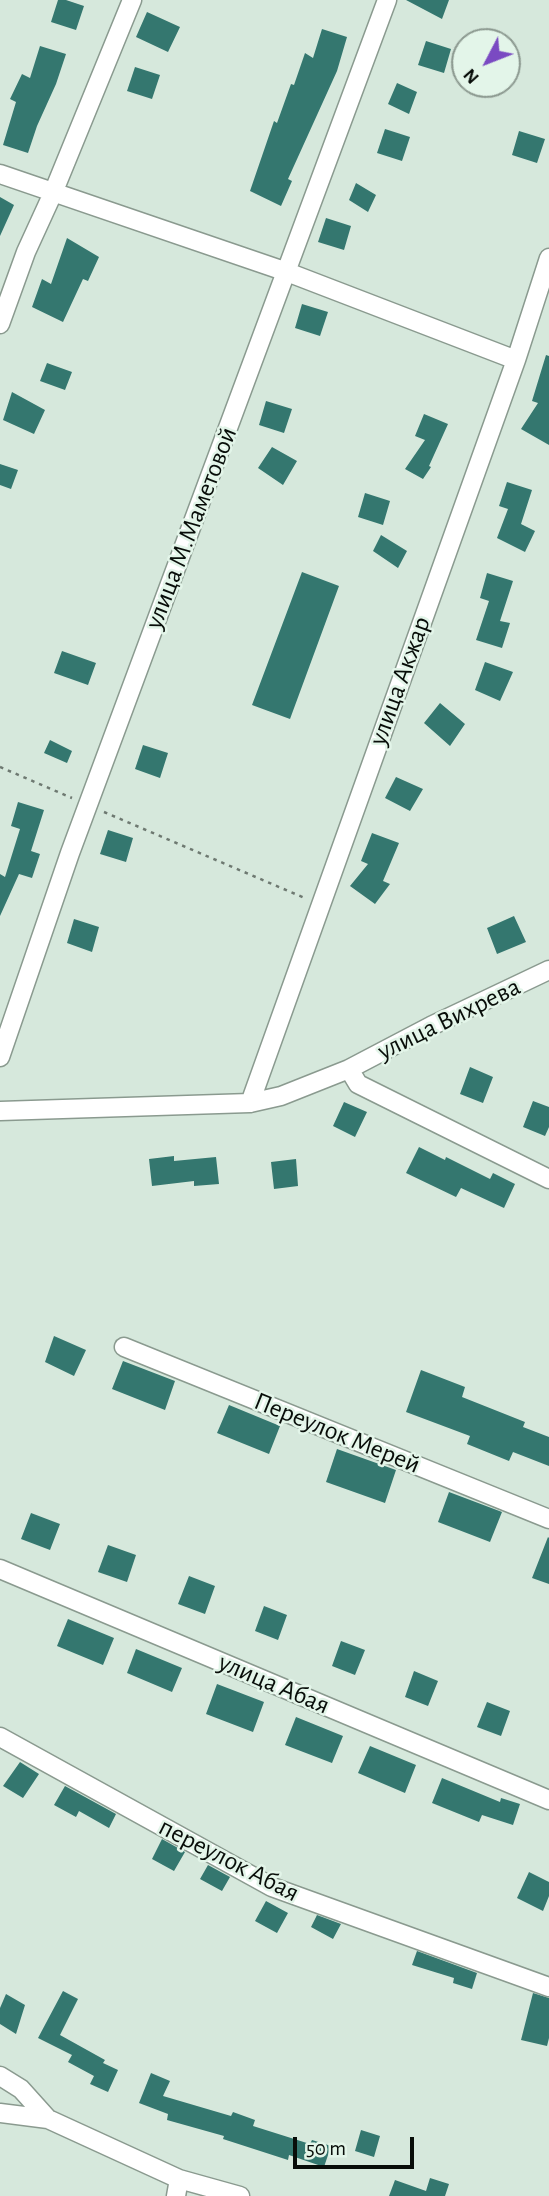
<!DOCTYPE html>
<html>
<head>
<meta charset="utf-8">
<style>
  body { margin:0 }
  #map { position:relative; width:549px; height:2196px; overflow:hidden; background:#d6e8dc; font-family:"Alegreya Sans",sans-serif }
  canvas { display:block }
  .north { position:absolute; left:451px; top:28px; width:70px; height:70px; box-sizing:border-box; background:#e3f5e9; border:2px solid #8b988f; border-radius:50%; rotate:228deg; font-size:19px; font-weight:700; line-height:28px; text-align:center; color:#080d09 }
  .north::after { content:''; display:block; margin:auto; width:24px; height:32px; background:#7a4ac2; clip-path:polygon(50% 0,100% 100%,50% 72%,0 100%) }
  .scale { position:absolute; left:293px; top:2137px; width:121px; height:32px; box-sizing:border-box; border:4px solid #080d09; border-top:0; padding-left:9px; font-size:21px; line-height:24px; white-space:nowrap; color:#080d09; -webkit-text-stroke:5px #e3f5e9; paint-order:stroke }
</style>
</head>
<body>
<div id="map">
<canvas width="549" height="2196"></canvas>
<div class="north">N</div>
<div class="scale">50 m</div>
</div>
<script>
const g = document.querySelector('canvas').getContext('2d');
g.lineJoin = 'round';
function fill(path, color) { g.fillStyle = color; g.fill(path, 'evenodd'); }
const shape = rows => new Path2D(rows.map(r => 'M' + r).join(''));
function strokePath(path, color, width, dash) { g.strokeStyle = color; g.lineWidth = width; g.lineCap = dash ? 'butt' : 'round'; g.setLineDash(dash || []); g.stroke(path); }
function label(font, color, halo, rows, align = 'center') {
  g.font = font + ' "Alegreya Sans",sans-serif'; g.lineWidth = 5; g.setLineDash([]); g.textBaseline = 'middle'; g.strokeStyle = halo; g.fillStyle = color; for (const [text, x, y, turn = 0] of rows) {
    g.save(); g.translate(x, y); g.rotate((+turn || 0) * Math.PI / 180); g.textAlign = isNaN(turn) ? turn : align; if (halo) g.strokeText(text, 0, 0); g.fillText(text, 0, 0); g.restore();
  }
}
fill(shape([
  [58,0,66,0,84,6,76,30,51,22],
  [406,0,449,0,442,19],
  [147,12,180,27,168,52,136,37],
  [322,29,347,37,337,71,288,179,292,181,281,206,250,191,274,121,277,123,291,84,294,85,305,53,313,58],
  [426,41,451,49,444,73,418,65],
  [40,46,66,54,56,84,37,126,28,153,3,145,16,102,10,99,22,74,30,78],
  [135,67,160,75,152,99,127,91],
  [397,83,417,92,409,114,388,104],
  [385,129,410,137,402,161,377,153],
  [519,131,545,139,537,163,512,155],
  [356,183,376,195,368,212,349,200],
  [0,197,14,205,0,236],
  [326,218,351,226,344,250,318,242],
  [67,238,99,257,88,281,83,279,63,322,32,307,42,279,51,284],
  [302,304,328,312,320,336,295,328],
  [546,355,549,356,549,445,521,429,538,403,532,401],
  [47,363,72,372,65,390,40,381],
  [12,392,45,410,34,434,3,420],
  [266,401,292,409,284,433,259,425],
  [424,414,448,424,429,466,431,467,423,479,405,469,425,440,415,436],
  [272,447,297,461,283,485,258,468],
  [0,464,18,470,11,489,0,485],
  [507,482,532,490,521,524,535,531,525,552,497,538,508,509,499,506],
  [365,493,390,501,383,525,358,517],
  [381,535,407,551,398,568,373,551],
  [302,572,339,586,290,719,252,705],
  [487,573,513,581,500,621,510,623,502,648,476,640,489,601,480,598],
  [62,651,96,663,88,685,54,673],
  [485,662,513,672,500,701,475,690],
  [440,703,465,724,450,746,424,723],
  [50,740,72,751,67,763,44,753],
  [143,745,168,753,160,778,135,769],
  [396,777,423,789,410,811,385,798],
  [18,802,44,810,31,851,40,854,32,878,19,874,0,916,0,874,5,877,20,829,11,826],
  [108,830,133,838,126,862,100,854],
  [372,833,399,843,383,881,390,884,375,904,350,886,368,864,361,861],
  [514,916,526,942,497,954,487,928],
  [74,919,99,927,92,952,67,943],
  [470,1067,493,1077,483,1103,460,1094],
  [533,1101,549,1107,549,1127,545,1136,523,1127],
  [344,1102,367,1112,355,1137,333,1126],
  [419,1147,445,1160,446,1157,490,1179,493,1173,515,1184,504,1208,461,1188,456,1197,406,1173],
  [174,1156,174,1161,216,1157,219,1184,194,1186,194,1181,152,1186,149,1159],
  [296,1159,298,1186,274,1189,271,1162],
  [54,1336,86,1350,74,1376,45,1362],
  [123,1361,175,1381,165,1410,112,1389],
  [421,1370,465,1387,462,1397,525,1422,523,1427,549,1437,549,1466,513,1452,509,1461,467,1444,470,1436,406,1412],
  [229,1405,280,1426,269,1454,217,1433],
  [337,1449,396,1470,385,1503,326,1482],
  [449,1492,502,1512,490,1542,438,1522],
  [31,1513,60,1524,50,1550,21,1539],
  [548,1537,549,1538,549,1584,532,1578],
  [108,1545,136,1555,127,1582,98,1572],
  [189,1576,215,1586,205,1614,178,1604],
  [264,1606,287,1615,278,1640,255,1631],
  [68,1619,114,1638,103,1665,57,1646],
  [341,1641,365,1650,355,1675,332,1666],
  [136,1649,182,1668,172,1692,127,1673],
  [414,1671,438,1681,428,1706,405,1697],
  [217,1684,264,1702,253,1732,206,1714],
  [487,1702,510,1711,501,1736,477,1727],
  [296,1717,343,1736,332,1763,285,1745],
  [370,1746,416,1765,405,1793,358,1773],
  [20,1762,39,1774,23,1798,3,1786],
  [442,1778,500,1802,501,1798,520,1804,513,1825,482,1815,479,1822,432,1803],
  [65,1786,116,1814,109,1828,79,1811,76,1817,54,1805],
  [162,1839,185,1852,174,1871,152,1859],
  [208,1865,230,1877,222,1891,200,1879],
  [529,1872,549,1882,549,1896,543,1911,517,1898],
  [266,1901,288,1913,277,1933,255,1921],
  [317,1915,341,1924,333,1939,311,1927],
  [417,1951,477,1973,472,1989,453,1983,454,1978,412,1965],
  [63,1991,78,1999,60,2035,105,2060,103,2063,118,2070,108,2092,90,2084,94,2076,68,2062,72,2055,38,2038],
  [533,1993,549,1998,549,2038,547,2046,521,2040],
  [6,1994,25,2005,16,2034,0,2024,0,2008],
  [151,2073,170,2081,163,2096,231,2116,233,2112,255,2120,253,2126,310,2144,312,2140,331,2146,324,2167,289,2155,288,2160,223,2139,224,2136,167,2120,168,2114,139,2103],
  [361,2130,380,2136,374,2157,355,2151],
  [430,2178,449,2184,445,2196,389,2196,395,2180,426,2191]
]), '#34776f');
const minor = shape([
  [0,174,287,272,516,360],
  [0,324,26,252,53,193,132,0],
  [0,1057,70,853,387,0],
  [349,1069,431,1026,549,970],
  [250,1103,516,360,549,258],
  [0,1111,250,1103,281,1096,349,1069,358,1084,549,1179],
  [124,1347,549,1519],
  [0,1569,549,1800],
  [0,1737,272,1887,549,1987],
  [0,2076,21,2089,48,2119,179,2179,240,2196],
  [0,2113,48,2119],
  [176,2196,179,2179]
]);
strokePath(minor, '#8a9a8f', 21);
strokePath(shape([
  [0,767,72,798],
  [104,812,307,899]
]), '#6e7971', 2.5, [3.5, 5]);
strokePath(minor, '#fff', 18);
label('26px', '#080d09', '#e3f5e9', [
  ["улица М.Маметовой",191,528,-69],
  ["улица Акжар",400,681,-70],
  ["улица Вихрева",449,1019,-26],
  ["Переулок Мерей",337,1433,22],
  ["улица Абая",274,1684,23],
  ["переулок Абая",229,1860,27]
]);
</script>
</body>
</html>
